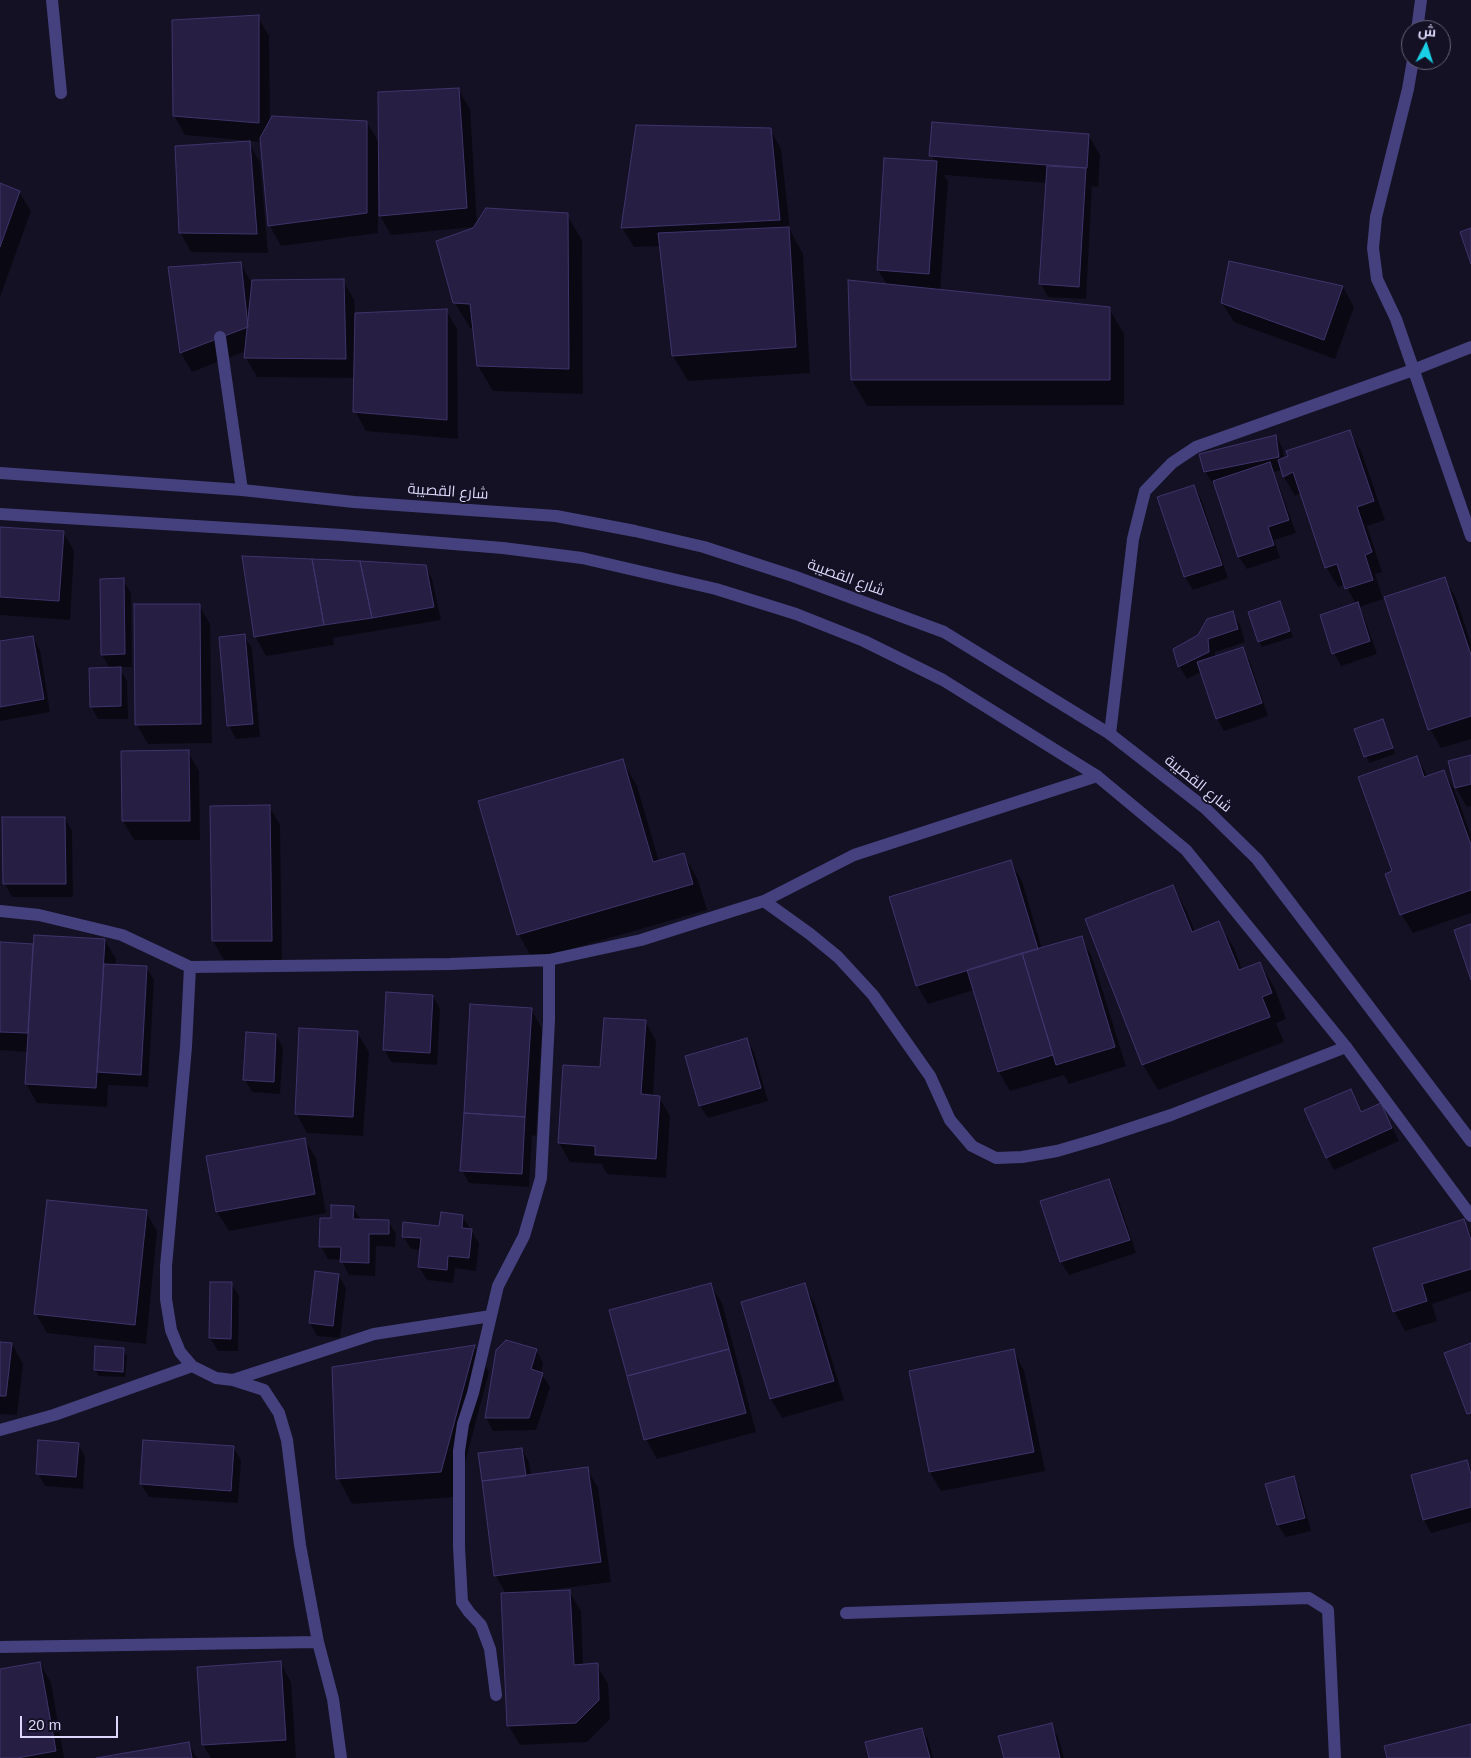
<!DOCTYPE html>
<html>
<head>
<meta charset="utf-8">
<style>
  body { margin:0 }
  #map { position:relative; width:1471px; height:1758px; overflow:hidden; background:#141124; font-family:Arial,Cairo,sans-serif }
  canvas { display:block }
  .north { position:absolute; left:1401px; top:20px; width:50px; height:50px; box-sizing:border-box; background:#141124; border:1px solid #64617a; border-radius:50%; rotate:5deg; font-size:14px; font-weight:700; line-height:20px; text-align:center; color:#dcd8fb }
  .north::after { content:''; display:block; margin:auto; width:18px; height:22px; background:#19d0e6; clip-path:polygon(50% 0,100% 100%,50% 72%,0 100%) }
  .scale { position:absolute; left:20px; top:1716px; width:98px; height:22px; box-sizing:border-box; border:2px solid #dcd8fb; border-top:0; padding-left:6px; font-size:15px; line-height:18px; white-space:nowrap; color:#dcd8fb; -webkit-text-stroke:4px #141124; paint-order:stroke }
</style>
</head>
<body>
<div id="map">
<canvas width="1471" height="1758"></canvas>
<div class="north">ش</div>
<div class="scale">20 m</div>
</div>
<script>
const g = document.querySelector('canvas').getContext('2d');
g.lineJoin = 'round';
function fill(path, color) { g.fillStyle = color; g.fill(path, 'evenodd'); }
const shape = rows => new Path2D(rows.map(r => 'M' + r).join(''));
function strokePath(path, color, width, dash) { g.strokeStyle = color; g.lineWidth = width; g.lineCap = dash ? 'butt' : 'round'; g.setLineDash(dash || []); g.stroke(path); }
function label(font, color, halo, rows, align = 'center') {
  g.font = font + ' Arial,Cairo,sans-serif'; g.lineWidth = 4; g.setLineDash([]); g.textBaseline = 'middle'; g.strokeStyle = halo; g.fillStyle = color; for (const [text, x, y, turn = 0] of rows) {
    g.save(); g.translate(x, y); g.rotate((+turn || 0) * Math.PI / 180); g.textAlign = isNaN(turn) ? turn : align; if (halo) g.strokeText(text, 0, 0); g.fillText(text, 0, 0); g.restore();
  }
}
fill(shape([
  [258,17,269,36,270,122,367,122,380,145,458,89,470,109,477,223,567,215,582,240,583,394,493,391,478,366,474,329,470,328,455,303,474,227,391,235,378,212,378,233,281,246,270,226,262,142,185,135,174,115],
  [770,129,781,149,790,230,803,254,810,373,688,381,673,356,661,246,634,247,622,228],
  [1089,136,1100,155,1098,187,1092,186,1086,299,1048,297,1041,284,1047,183,944,175,948,182,940,291,1109,308,1124,334,1124,405,867,406,852,380,850,281,887,285,878,270,885,159,935,162,931,155],
  [249,143,260,162,268,253,191,252,180,232],
  [0,185,19,192,31,211,0,297],
  [240,263,253,285,343,280,354,300,355,314,446,310,457,329,458,439,366,431,355,411,355,378,257,377,246,358,246,351,192,372,181,353,169,268],
  [1230,263,1343,287,1354,307,1335,359,1234,322,1222,303],
  [1350,432,1361,451,1385,520,1367,526,1382,572,1375,574,1383,599,1359,607,1364,617,1377,654,1341,666,1334,653,1356,604,1345,584,1338,587,1326,567,1301,493,1295,496,1284,477,1282,470,1274,472,1296,533,1274,540,1280,558,1247,569,1239,557,1215,484,1213,484,1205,471,1276,436,1283,449,1284,458],
  [1194,486,1201,499,1228,578,1193,590,1185,577,1159,498],
  [0,528,63,532,74,551,70,620,0,615],
  [425,566,432,579,441,620,333,638,334,645,266,656,255,636],
  [1444,578,1456,598,1471,644,1471,739,1441,748,1430,729],
  [123,580,131,593,132,667,119,667,127,681,128,719,98,719,91,706,110,668,102,655],
  [1280,603,1293,637,1262,647,1259,641],
  [199,605,210,624,212,743,148,744,137,725],
  [1232,612,1240,625,1245,642,1215,652,1215,658,1243,649,1250,662,1268,716,1224,731,1217,718,1201,672,1187,679,1179,666,1199,636],
  [244,636,252,648,260,737,236,739,229,726,220,638],
  [33,637,40,650,50,712,0,721,0,643],
  [1382,721,1395,754,1369,763,1356,729],
  [188,752,199,771,200,840,134,840,123,821],
  [1471,756,1471,806,1467,807,1456,788],
  [1417,758,1428,777,1444,771,1455,791,1471,836,1471,913,1413,933,1401,914,1394,872],
  [622,760,637,786,659,862,684,855,698,880,707,910,533,960,519,935,479,802],
  [269,806,280,825,282,960,224,960,213,941,212,807],
  [65,818,72,831,73,897,12,897,5,884,4,819],
  [1011,862,1022,881,1042,949,1081,937,1092,957,1126,1066,1069,1084,1064,1075,1010,1091,999,1072,974,990,928,1004,917,985],
  [1173,886,1187,912,1195,932,1219,923,1234,948,1242,970,1260,963,1275,989,1286,1019,1276,1023,1284,1042,1158,1090,1143,1065,1087,919],
  [105,940,116,959,115,965,146,967,154,980,148,1087,108,1085,107,1107,37,1103,26,1084,28,1052,0,1050,0,943,34,945],
  [433,996,440,1009,437,1065,391,1062,384,1049],
  [531,1009,542,1029,536,1136,532,1135,529,1187,469,1183,462,1170],
  [645,1021,656,1041,653,1096,659,1097,670,1116,666,1178,607,1174,602,1164,570,1162,559,1143,601,1069],
  [357,1032,369,1052,363,1136,307,1133,296,1113],
  [276,1035,283,1048,280,1094,252,1092,245,1080],
  [746,1039,754,1052,768,1101,708,1118,700,1106,686,1057],
  [1350,1091,1362,1113,1381,1104,1399,1141,1334,1170,1327,1157],
  [304,1139,316,1158,326,1213,229,1231,217,1212],
  [1109,1180,1116,1193,1136,1253,1069,1275,1061,1262,1042,1202],
  [353,1207,361,1220,388,1221,396,1234,395,1247,376,1246,375,1276,349,1275,341,1260,328,1259,321,1246,332,1220],
  [146,1212,157,1231,146,1344,47,1333,36,1314],
  [462,1216,479,1243,476,1271,455,1268,453,1283,427,1280,419,1267,421,1250,411,1249,403,1236,440,1227],
  [1464,1221,1471,1234,1471,1291,1432,1304,1437,1321,1405,1331,1394,1311],
  [338,1275,346,1288,340,1338,317,1336,310,1323],
  [231,1283,239,1296,238,1351,218,1351,210,1338,211,1284],
  [710,1284,722,1303,756,1432,657,1459,646,1439],
  [804,1285,815,1304,844,1400,782,1418,771,1399,742,1303],
  [0,1343,12,1344,23,1364,17,1415,0,1414],
  [474,1347,489,1372,456,1497,352,1504,338,1478],
  [123,1350,127,1356,125,1377,99,1376,95,1369],
  [536,1350,543,1363,541,1373,550,1387,536,1430,493,1431,486,1418],
  [1013,1351,1024,1370,1045,1471,941,1491,930,1472,910,1372],
  [144,1441,233,1447,241,1460,238,1503,149,1497,141,1484],
  [78,1444,85,1457,83,1489,45,1486,38,1473],
  [522,1449,529,1462,531,1476,587,1469,598,1488,611,1582,542,1591,543,1593,569,1591,581,1611,583,1665,597,1665,608,1684,610,1719,587,1742,520,1745,508,1725,506,1594,496,1576,479,1454],
  [1467,1461,1471,1469,1471,1522,1431,1533,1424,1520,1412,1476],
  [1293,1478,1300,1491,1311,1531,1286,1537,1278,1525],
  [40,1663,51,1683,64,1758,0,1758,0,1671],
  [280,1663,291,1682,296,1758,211,1758,203,1745],
  [1051,1724,1058,1737,1064,1758,1005,1758],
  [922,1729,929,1742,933,1758,871,1758],
  [188,1743,197,1758,103,1758]
]), '#0007');
const building = shape([
  [259,15,259,123,173,116,172,20,259,15],
  [459,88,467,208,379,216,378,92,459,88],
  [272,116,367,121,367,213,268,226,260,138,272,116],
  [932,122,1089,134,1087,168,929,156,932,122],
  [636,125,771,128,780,220,621,228,636,125],
  [250,141,257,234,179,233,175,146,250,141],
  [884,158,937,161,929,274,877,270,884,158],
  [1047,166,1086,168,1079,287,1039,284,1047,166],
  [0,183,20,191,0,247,0,183],
  [486,208,568,213,569,369,477,366,470,304,453,303,436,241,473,228,486,208],
  [789,227,796,347,672,356,658,233,789,227],
  [1471,228,1471,264,1460,232,1471,228],
  [1229,261,1343,286,1324,340,1221,303,1229,261],
  [241,262,248,327,180,353,168,267,241,262],
  [344,279,346,359,244,358,252,280,344,279],
  [848,280,1110,307,1110,380,851,380,848,280],
  [447,309,447,420,353,412,355,313,447,309],
  [1350,430,1374,501,1357,507,1372,552,1365,555,1373,580,1345,589,1337,564,1325,568,1293,472,1283,477,1278,460,1288,456,1286,451,1350,430],
  [1276,435,1279,457,1204,472,1199,454,1276,435],
  [1270,462,1289,520,1268,527,1274,545,1238,557,1213,481,1270,462],
  [1194,485,1222,565,1184,577,1157,497,1194,485],
  [0,527,64,531,59,601,0,597,0,527],
  [242,556,312,559,324,625,254,637,242,556],
  [312,559,360,561,372,618,324,625,312,559],
  [360,561,426,565,434,607,372,618,360,561],
  [1445,577,1471,655,1471,716,1428,730,1384,597,1445,577],
  [124,578,125,654,101,655,100,579,124,578],
  [1280,601,1290,631,1258,642,1248,612,1280,601],
  [1358,602,1370,641,1332,654,1320,615,1358,602],
  [134,604,200,604,201,724,135,725,134,604],
  [1233,611,1238,629,1208,639,1209,652,1178,667,1173,649,1198,635,1207,619,1233,611],
  [245,634,253,724,227,726,219,637,245,634],
  [33,636,44,699,0,707,0,641,33,636],
  [1243,647,1262,703,1216,719,1197,662,1243,647],
  [121,667,121,706,90,707,89,668,121,667],
  [1383,719,1393,748,1364,757,1354,729,1383,719],
  [189,750,190,821,122,821,121,751,189,750],
  [1471,755,1471,784,1455,788,1448,761,1471,755],
  [1417,756,1424,777,1444,770,1471,845,1471,890,1400,915,1385,874,1392,871,1358,777,1417,756],
  [623,759,653,862,684,853,693,884,517,935,478,801,623,759],
  [270,805,272,941,212,941,210,806,270,805],
  [2,817,65,817,66,884,3,884,2,817],
  [1011,860,1038,949,916,986,889,897,1011,860],
  [1173,885,1192,932,1219,921,1239,970,1260,962,1272,993,1262,997,1270,1017,1142,1065,1085,919,1173,885],
  [1471,924,1471,980,1454,930,1471,924],
  [34,935,105,939,96,1088,25,1084,34,935],
  [1082,936,1115,1047,1056,1065,1022,953,1082,936],
  [0,942,33,944,28,1033,0,1032,0,942],
  [1022,953,1053,1055,998,1072,967,970,1022,953],
  [104,964,147,966,141,1075,97,1072,104,964],
  [386,992,433,995,430,1053,383,1050,386,992],
  [470,1004,532,1008,525,1117,464,1113,470,1004],
  [604,1018,646,1020,641,1094,660,1096,656,1159,595,1155,595,1146,558,1143,563,1065,600,1067,604,1018],
  [299,1028,358,1031,353,1117,295,1114,299,1028],
  [246,1032,276,1034,274,1082,243,1080,246,1032],
  [747,1038,761,1088,699,1106,685,1056,747,1038],
  [1351,1089,1361,1112,1381,1103,1392,1128,1326,1158,1304,1109,1351,1089],
  [464,1113,525,1117,522,1174,460,1171,464,1113],
  [305,1138,315,1194,216,1212,206,1156,305,1138],
  [1109,1179,1130,1240,1060,1262,1040,1201,1109,1179],
  [47,1200,147,1210,135,1325,34,1314,47,1200],
  [331,1205,354,1206,353,1219,389,1220,389,1234,369,1234,369,1263,340,1262,341,1247,319,1247,320,1218,331,1218,331,1205],
  [441,1212,463,1215,462,1228,472,1229,469,1258,448,1256,447,1270,418,1267,421,1238,402,1237,403,1222,439,1226,441,1212],
  [1464,1219,1471,1240,1471,1269,1422,1284,1427,1301,1393,1312,1373,1248,1464,1219],
  [315,1271,339,1274,333,1326,309,1323,315,1271],
  [210,1282,232,1282,231,1339,209,1338,210,1282],
  [711,1283,729,1349,627,1376,609,1310,711,1283],
  [805,1283,834,1381,770,1399,741,1302,805,1283],
  [506,1340,537,1349,531,1369,543,1373,529,1418,485,1418,496,1350,506,1340],
  [0,1342,12,1343,6,1396,0,1396,0,1342],
  [1471,1343,1471,1413,1467,1414,1444,1353,1471,1343],
  [475,1345,441,1472,336,1479,332,1367,475,1345],
  [95,1346,124,1348,123,1372,94,1370,95,1346],
  [729,1349,746,1413,644,1440,627,1376,729,1349],
  [1014,1349,1034,1452,929,1472,909,1371,1014,1349],
  [38,1440,79,1443,76,1477,36,1474,38,1440],
  [143,1440,234,1446,231,1491,140,1484,143,1440],
  [522,1448,526,1476,482,1481,478,1453,522,1448],
  [1467,1460,1471,1474,1471,1507,1423,1520,1411,1475,1467,1460],
  [588,1467,601,1562,494,1576,482,1481,588,1467],
  [1294,1476,1305,1518,1277,1525,1265,1484,1294,1476],
  [570,1590,574,1665,598,1663,599,1700,576,1723,507,1726,501,1593,570,1590],
  [281,1661,286,1740,202,1745,197,1667,281,1661],
  [40,1662,56,1751,17,1758,0,1758,0,1669,40,1662],
  [1052,1723,1060,1758,1004,1758,998,1736,1052,1723],
  [1471,1724,1471,1758,1387,1758,1384,1746,1471,1724],
  [922,1728,930,1758,869,1758,865,1742,922,1728],
  [189,1742,192,1758,96,1758,189,1742]
]);
fill(building, '#271f43');
strokePath(building, '#3f346c', 1);
strokePath(shape([
  [52,0,61,93],
  [220,337,242,490]
]), '#44417e', 12);
strokePath(shape([
  [1417,30,1421,0],
  [1413,60,1408,89,1376,217,1373,248,1377,279,1396,319,1471,536],
  [1110,734,1133,539,1145,491,1172,463,1196,447,1413,370,1471,347],
  [764,901,810,934,838,957,873,995,930,1076,950,1120,972,1146,996,1158,1022,1157,1057,1151,1098,1139,1171,1115,1346,1047],
  [0,911,39,915,122,935,190,967,450,964,549,960,641,940,764,901,854,855,1097,776],
  [190,967,186,1047,166,1266,166,1299,171,1330,180,1352,192,1366,216,1378,233,1380,264,1390,279,1413,287,1440,300,1545,318,1642,333,1699,341,1758],
  [233,1380,374,1334,491,1316],
  [0,1430,54,1415,192,1366],
  [846,1613,1309,1598,1328,1610,1335,1758],
  [0,1647,318,1642],
  [496,1695,490,1649,481,1625,469,1612,462,1602,459,1547,459,1451,463,1424,473,1393,498,1286,524,1236,541,1178,549,1020,549,960]
]), '#44417e', 12);
strokePath(shape([
  [0,473,242,490,354,502,556,516,635,531,704,547,793,576,944,632,1110,734,1205,808,1257,859,1471,1141],
  [0,514,342,535,503,548,582,558,716,589,796,614,864,641,943,680,1097,776,1186,850,1346,1047,1471,1216]
]), '#44417e', 12);
label('15px', '#dcd8fb', '#141124', [
  ["شارع القصيبة",448,492,4],
  ["شارع القصيبة",846,578,20],
  ["شارع القصيبة",1198,784,39]
]);
</script>
</body>
</html>
